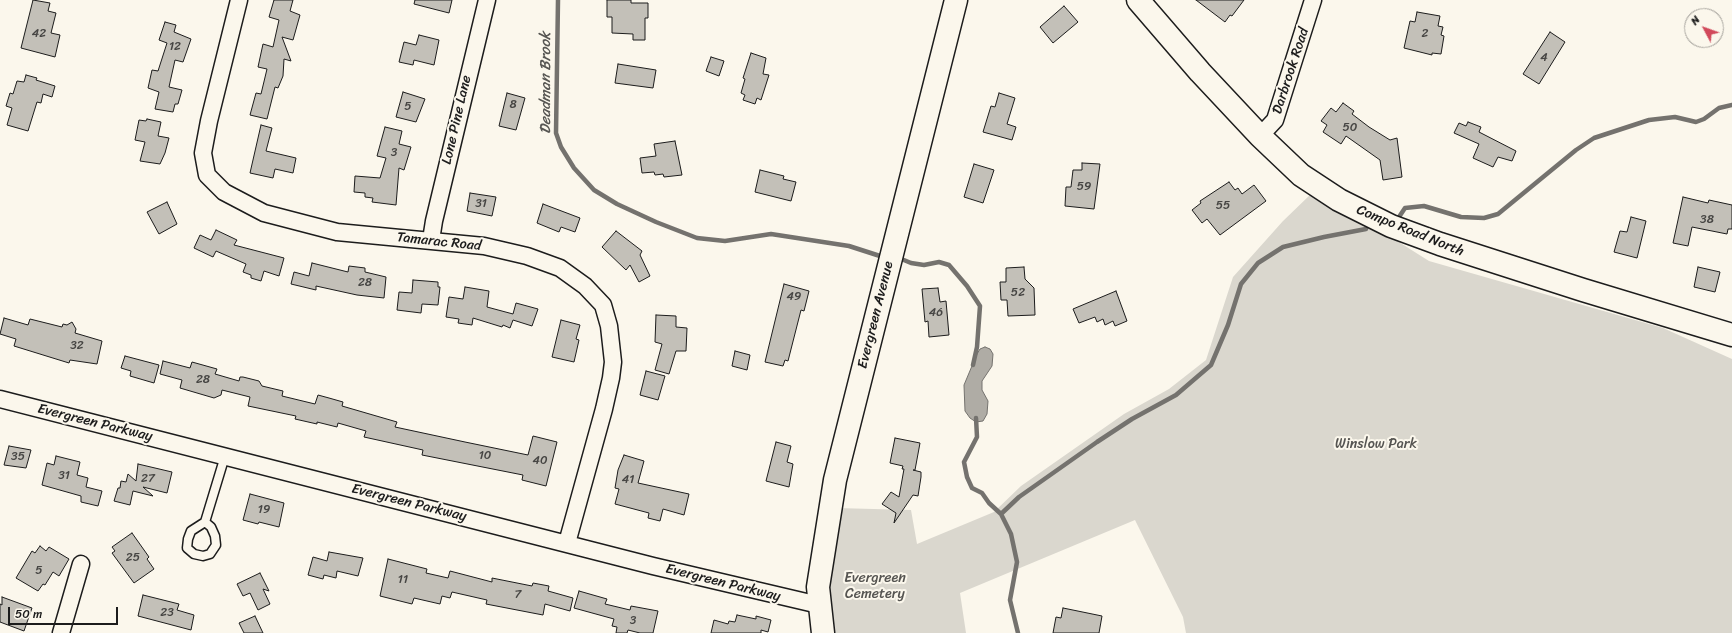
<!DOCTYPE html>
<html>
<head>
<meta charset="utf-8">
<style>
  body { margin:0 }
  #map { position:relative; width:1732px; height:633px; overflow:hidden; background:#fbf7ec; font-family:Sriracha,sans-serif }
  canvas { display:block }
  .north { position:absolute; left:1684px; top:8px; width:40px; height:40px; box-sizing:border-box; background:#fbf7ec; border:1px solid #a29f99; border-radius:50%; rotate:311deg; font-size:11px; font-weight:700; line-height:16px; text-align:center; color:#1c1c1c }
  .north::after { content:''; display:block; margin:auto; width:14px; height:18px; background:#d1495b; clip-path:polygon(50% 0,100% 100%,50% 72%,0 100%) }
  .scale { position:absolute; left:8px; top:607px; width:110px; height:18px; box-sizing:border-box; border:2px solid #1c1c1c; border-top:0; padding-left:5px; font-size:12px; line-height:14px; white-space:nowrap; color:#1c1c1c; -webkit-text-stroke:3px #fbf7ec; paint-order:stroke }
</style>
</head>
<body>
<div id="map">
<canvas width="1732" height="633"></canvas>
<div class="north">N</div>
<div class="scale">50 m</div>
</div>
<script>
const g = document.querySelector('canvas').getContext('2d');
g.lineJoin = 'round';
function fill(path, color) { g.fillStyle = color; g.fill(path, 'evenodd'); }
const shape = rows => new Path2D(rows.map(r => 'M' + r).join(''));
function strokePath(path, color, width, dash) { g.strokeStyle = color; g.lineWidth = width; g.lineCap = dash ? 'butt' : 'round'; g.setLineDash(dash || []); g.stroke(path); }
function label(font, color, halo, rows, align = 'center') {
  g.font = font + ' Sriracha,sans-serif'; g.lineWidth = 4; g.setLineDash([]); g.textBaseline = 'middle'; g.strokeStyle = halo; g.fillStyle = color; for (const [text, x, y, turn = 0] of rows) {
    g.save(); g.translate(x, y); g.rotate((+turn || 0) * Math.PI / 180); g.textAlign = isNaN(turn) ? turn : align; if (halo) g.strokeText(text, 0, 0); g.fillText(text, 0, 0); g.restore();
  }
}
fill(shape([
  [1311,194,1394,239,1429,261,1663,328,1732,359,1732,633,1186,633,1183,617,1135,520,960,593,966,633,830,633,826,600,836,508,911,510,917,544,994,512,1021,486,1124,414,1169,389,1206,360,1233,277,1283,221]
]), '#dad7ce');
const water = shape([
  [985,347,990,349,993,354,992,366,982,381,982,390,988,401,987,414,983,421,976,422,970,418,965,411,964,385,977,354,980,349,985,347]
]);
fill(water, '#afaca5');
strokePath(water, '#74726e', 1);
strokePath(shape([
  [558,0,556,133,561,147,574,168,594,190,617,204,656,222,697,238,725,241,771,234,849,246,880,256],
  [1399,217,1405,208,1424,206,1461,217,1484,218,1498,214,1576,150,1594,138,1649,120,1675,117,1696,122,1704,119,1719,108,1732,105],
  [899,258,911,263,924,265,939,262,949,265,967,286,980,306,977,347,973,365],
  [976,418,977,437,964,462,967,477,972,488,982,493,989,503,1001,514,1011,534,1017,562,1010,600,1018,633],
  [1001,514,1019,497,1097,442,1132,419,1176,395,1211,365,1228,325,1241,284,1258,263,1283,247,1324,237,1366,229]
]), '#74726e', 4.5);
const building = shape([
  [33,0,50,3,48,11,56,13,51,33,60,35,55,57,21,48,33,0],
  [274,0,293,0,290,11,300,15,293,40,282,37,291,61,284,59,283,76,278,88,275,87,267,119,250,115,256,93,261,94,267,69,258,67,263,44,273,47,279,20,269,17,274,0],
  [415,0,452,0,449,13,414,4,415,0],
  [607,0,631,0,631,3,648,3,648,18,645,18,645,40,633,40,633,34,612,33,612,17,607,17,607,0],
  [1196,0,1244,0,1232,16,1230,15,1225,22,1196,0],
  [1064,6,1078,22,1053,43,1040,27,1064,6],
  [1417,12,1440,16,1438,26,1443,27,1441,35,1444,36,1441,54,1432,53,1432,55,1404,48,1410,21,1415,22,1417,12],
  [165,22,176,25,174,32,191,39,183,62,175,60,169,87,182,90,178,104,175,104,173,112,155,109,159,92,148,88,152,70,158,71,167,43,159,40,165,22],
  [1550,32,1565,42,1539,84,1523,74,1550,32],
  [419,35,439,40,434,65,414,60,413,65,399,62,404,42,416,45,419,35],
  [751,53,766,58,763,74,769,75,761,100,757,98,755,104,743,100,745,95,741,93,745,79,743,78,751,53],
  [711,57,724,61,719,76,706,71,711,57],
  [618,64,656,70,653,88,615,83,618,64],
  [26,75,37,78,36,80,55,86,52,97,43,94,41,103,37,102,28,131,7,125,12,108,6,106,10,93,13,94,17,81,24,82,26,75],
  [403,92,425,99,416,122,396,117,403,92],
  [507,93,525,98,516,130,499,126,507,93],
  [999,93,1015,98,1007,124,1016,127,1012,140,983,132,991,106,995,107,999,93],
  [1343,103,1354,111,1352,114,1369,127,1390,140,1397,138,1402,177,1383,180,1380,160,1346,136,1341,144,1323,132,1327,125,1321,121,1331,108,1336,112,1343,103],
  [147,119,161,122,158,136,169,138,165,153,160,164,140,161,145,142,135,140,139,120,146,121,147,119],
  [1468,122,1481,127,1479,132,1516,151,1512,161,1498,157,1493,167,1473,158,1479,144,1454,133,1459,123,1466,126,1468,122],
  [261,125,272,128,266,151,296,158,293,173,275,169,273,178,250,173,261,125],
  [385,127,402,131,399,144,411,147,404,170,399,168,396,205,372,202,373,198,365,197,365,193,354,192,355,176,380,178,386,158,377,156,385,127],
  [675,141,682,175,664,177,663,174,655,175,654,172,642,173,640,158,656,156,654,144,675,141],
  [1082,163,1100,164,1094,209,1065,206,1066,187,1071,187,1073,170,1082,170,1082,163],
  [974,164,994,170,983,203,964,197,974,164],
  [760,170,784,176,783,179,796,182,791,201,755,192,760,170],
  [1229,182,1235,190,1238,188,1242,194,1254,185,1266,201,1220,235,1207,219,1202,223,1192,210,1201,203,1200,201,1229,182],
  [470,193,496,197,492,216,467,211,470,193],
  [1683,197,1708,203,1709,200,1732,205,1732,229,1728,229,1727,234,1692,227,1688,246,1673,243,1683,197],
  [167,202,177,224,159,234,147,212,167,202],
  [543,204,580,218,575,232,561,227,559,232,537,223,543,204],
  [1631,217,1646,221,1637,258,1614,252,1620,231,1627,232,1631,217],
  [216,230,237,240,234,245,284,258,279,276,264,271,261,281,251,278,251,275,243,272,246,264,216,251,213,257,194,248,200,235,211,240,216,230],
  [616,231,642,251,640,255,650,276,639,282,630,265,626,270,602,247,616,231],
  [312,263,348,272,349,266,365,268,365,272,386,277,384,298,357,295,316,286,316,290,291,284,294,272,309,276,312,263],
  [1024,267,1025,279,1034,288,1035,315,1008,316,1007,300,1001,300,1000,282,1006,282,1006,268,1024,267],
  [1698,267,1720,272,1715,292,1694,287,1698,267],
  [413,280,438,282,438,287,440,287,438,305,422,304,421,313,397,310,399,292,412,293,413,280],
  [784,284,809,291,804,311,801,310,788,361,785,360,783,366,765,362,784,284],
  [465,287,489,291,487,307,513,314,516,303,538,309,532,326,513,320,510,328,503,325,502,327,473,318,472,325,458,323,459,319,446,317,449,297,463,299,465,287],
  [938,288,940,302,946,301,949,335,929,337,928,321,925,322,922,289,938,288],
  [1116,291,1127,321,1115,326,1113,321,1105,325,1103,319,1097,322,1095,317,1079,323,1073,309,1116,291],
  [656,315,676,316,676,327,687,328,686,351,676,351,669,374,655,370,662,344,655,342,656,315],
  [4,318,28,325,30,319,62,327,63,324,67,325,72,322,76,329,75,333,102,341,97,364,70,360,69,363,14,346,16,339,0,334,4,318],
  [561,320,580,325,576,339,579,340,574,362,552,357,561,320],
  [735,351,750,355,747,370,732,366,735,351],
  [125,356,159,365,154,383,130,376,131,371,121,368,125,356],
  [163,361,190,368,192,362,217,369,215,374,239,381,240,377,243,377,259,381,262,386,283,391,282,396,315,404,318,395,329,398,343,402,342,406,397,422,395,427,465,442,528,455,533,436,557,442,546,486,522,480,523,475,422,455,423,450,364,437,366,431,338,423,337,427,317,422,317,424,295,419,296,416,248,406,250,397,222,390,221,395,214,398,180,388,182,380,160,374,163,361],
  [646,371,665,376,658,400,640,395,646,371],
  [895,438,920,443,915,470,913,470,921,472,921,477,918,496,913,495,894,523,896,513,882,504,891,492,899,497,904,469,902,469,903,466,890,463,895,438],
  [776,442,791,446,787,462,793,464,789,487,766,481,776,442],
  [9,446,31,450,26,468,4,465,9,446],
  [624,455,644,461,638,483,689,494,684,515,663,509,660,521,648,518,649,513,615,504,619,489,615,488,618,470,624,455],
  [56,456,80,462,77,475,88,478,86,487,102,491,98,506,81,502,81,496,42,485,47,463,54,465,56,456],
  [138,464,172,472,167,493,143,487,153,496,133,491,130,505,114,501,118,488,120,488,121,481,126,482,128,474,136,481,138,464],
  [250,494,284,503,279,527,259,522,258,524,243,520,250,494],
  [132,533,149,557,147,559,154,569,134,583,112,553,115,551,112,547,132,533],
  [40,546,46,551,49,547,69,559,59,576,53,572,45,585,43,584,38,591,16,578,32,551,35,553,40,546],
  [329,552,363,558,358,576,337,571,336,578,324,575,323,579,308,575,313,557,327,561,329,552],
  [388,559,427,569,426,573,448,578,450,571,492,582,492,578,532,586,533,583,549,586,548,591,573,598,570,611,545,604,543,615,486,604,487,600,452,592,450,598,442,596,440,604,414,598,412,604,380,596,388,559],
  [260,573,269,591,263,589,270,604,258,610,250,593,243,596,237,584,260,573],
  [579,591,607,599,605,604,630,610,631,606,658,611,653,633,640,633,628,630,627,633,616,633,617,627,612,626,614,619,574,608,579,591],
  [143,595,179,604,177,610,194,615,191,630,138,616,143,595],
  [2,597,32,608,24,631,0,622,0,604,2,605,2,597],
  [1063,608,1102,616,1099,633,1053,633,1056,617,1061,618,1063,608],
  [737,615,756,619,756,616,771,620,768,632,761,630,761,633,711,633,714,620,728,624,729,621,735,622,737,615],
  [255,616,263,633,244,633,239,623,255,616]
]);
fill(building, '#c3c0b8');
strokePath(building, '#1c1c1c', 1);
const service = shape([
  [205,522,191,531,188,539,187,548,194,554,203,556,210,554,216,545,215,536,211,527,205,522,225,456]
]);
const minor = shape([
  [239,0,209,121,203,153,207,175,224,192,264,213,337,232,484,246,527,256,560,268,585,286,603,305,609,326,613,362,611,378,604,409,567,543],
  [1260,136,1275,120,1313,0],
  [431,240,434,221,487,0],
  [0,399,653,566,819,605],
  [61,633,81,564]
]);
const secondary = shape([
  [1138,0,1200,72,1260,136,1301,175,1339,200,1391,226,1440,244,1583,290,1732,335],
  [823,633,818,587,835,480,956,0]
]);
strokePath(service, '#1c1c1c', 11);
strokePath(minor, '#1c1c1c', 19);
strokePath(secondary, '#1c1c1c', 25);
strokePath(service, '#fbf7ec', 8);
strokePath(minor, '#fbf7ec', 16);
strokePath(secondary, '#fbf7ec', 22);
label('12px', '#464543', null, [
  ["42",39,34],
  ["2",1425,34],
  ["12",175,47],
  ["4",1544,58],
  ["8",513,105],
  ["5",408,107],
  ["50",1350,128],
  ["3",394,153],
  ["59",1084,187],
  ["31",481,204],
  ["55",1223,206],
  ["38",1707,220],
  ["28",365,283],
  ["52",1018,293],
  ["49",794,297],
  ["46",936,313],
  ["32",77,346],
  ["28",203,380],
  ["10",485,456],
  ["35",18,457],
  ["40",540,461],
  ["31",64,476],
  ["27",148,479],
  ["41",628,480],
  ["19",264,510],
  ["25",133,558],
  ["5",39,571],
  ["11",403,580],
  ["7",518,595],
  ["23",167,613],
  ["3",633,621]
]);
label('14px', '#1c1c1c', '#fbf7ec', [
  ["Darbrook Road",1291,71,-72],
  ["Lone Pine Lane",457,120,-77],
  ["Compo Road North",1410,231,22],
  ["Tamarac Road",439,242,6],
  ["Evergreen Avenue",876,315,-76],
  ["Evergreen Parkway",95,423,14],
  ["Evergreen Parkway",409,503,14],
  ["Evergreen Parkway",723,583,14]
]);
label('14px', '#555451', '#fbf7ec', [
  ["Winslow Park",1376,444],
  ["Evergreen",875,578],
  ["Cemetery",875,594]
]);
label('italic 15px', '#575653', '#fbf7ec', [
  ["Deadman Brook",546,83,-90]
]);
</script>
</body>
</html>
